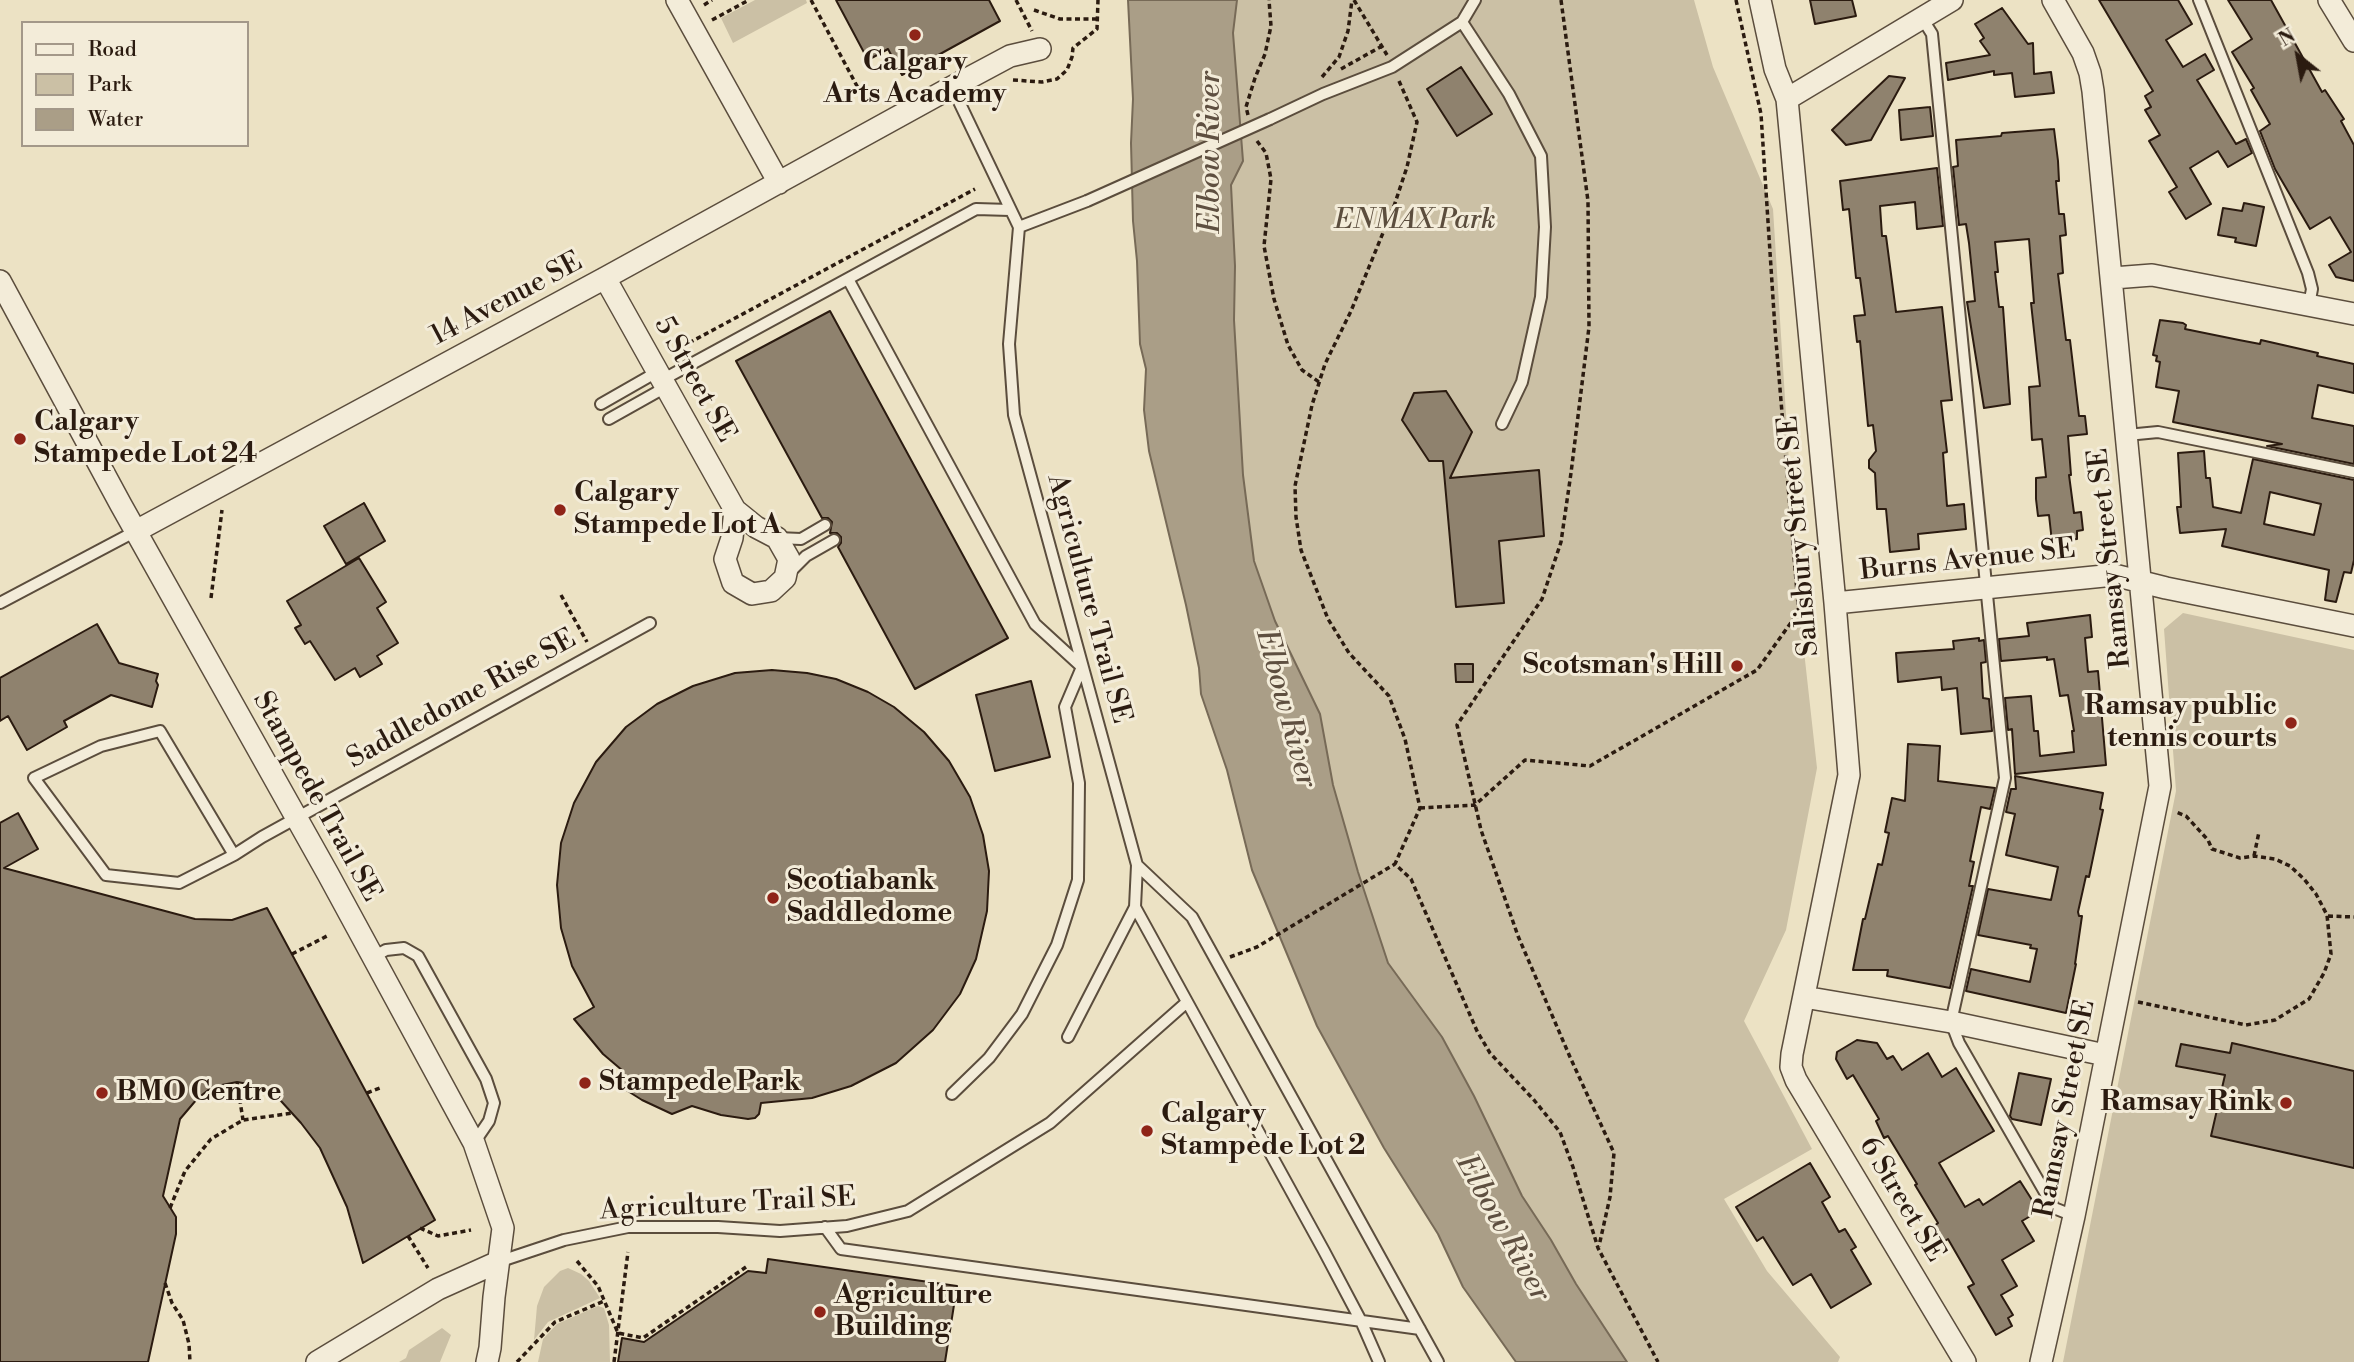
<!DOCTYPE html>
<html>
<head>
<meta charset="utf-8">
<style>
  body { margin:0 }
  #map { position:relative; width:2354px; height:1362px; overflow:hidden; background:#ece2c4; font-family:"Libre Bodoni",serif }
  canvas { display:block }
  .legend { position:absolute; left:21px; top:21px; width:228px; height:126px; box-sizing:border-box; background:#f3ecd9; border:2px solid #a39889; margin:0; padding:9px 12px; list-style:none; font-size:21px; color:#2b1b10 }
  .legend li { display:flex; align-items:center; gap:14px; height:35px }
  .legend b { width:35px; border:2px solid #a39889 }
  .north { position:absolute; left:2263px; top:21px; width:70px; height:70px; -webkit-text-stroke:5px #f3ecd9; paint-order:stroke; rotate:329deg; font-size:19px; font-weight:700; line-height:28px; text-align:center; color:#2b1b10 }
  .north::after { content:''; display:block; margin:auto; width:24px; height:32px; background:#2b1b10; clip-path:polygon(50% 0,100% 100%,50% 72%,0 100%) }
</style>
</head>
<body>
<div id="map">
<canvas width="2354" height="1362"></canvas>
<ul class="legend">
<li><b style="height:9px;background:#f3ecd9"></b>Road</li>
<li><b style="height:19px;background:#cbc0a5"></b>Park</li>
<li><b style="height:19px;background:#aa9e87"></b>Water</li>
</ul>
<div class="north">N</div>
</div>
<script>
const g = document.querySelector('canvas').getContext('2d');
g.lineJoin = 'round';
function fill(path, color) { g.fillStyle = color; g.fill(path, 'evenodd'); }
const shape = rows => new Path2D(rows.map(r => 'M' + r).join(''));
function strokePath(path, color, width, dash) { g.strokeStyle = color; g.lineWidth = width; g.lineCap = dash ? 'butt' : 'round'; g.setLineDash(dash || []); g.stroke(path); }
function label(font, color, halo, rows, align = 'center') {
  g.font = font + ' "Libre Bodoni",serif'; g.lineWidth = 6; g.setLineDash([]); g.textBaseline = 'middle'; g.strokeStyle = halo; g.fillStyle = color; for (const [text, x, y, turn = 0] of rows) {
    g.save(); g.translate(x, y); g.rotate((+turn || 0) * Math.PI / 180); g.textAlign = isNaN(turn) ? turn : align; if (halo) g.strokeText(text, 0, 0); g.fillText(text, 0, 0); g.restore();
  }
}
fill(shape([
  [755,0,806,0,807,3,733,43,721,18],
  [1237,0,1694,0,1713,67,1773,209,1797,588,1817,768,1786,930,1744,1021,1812,1149,1724,1199,1767,1271,1840,1357,1838,1362,1627,1362,1576,1284,1551,1240,1522,1196,1474,1096,1442,1037,1388,963,1358,872,1333,785,1320,714,1275,621,1254,561,1243,476,1234,320,1235,266,1231,185,1243,161,1233,33],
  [2183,613,2354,650,2354,1362,2063,1362,2176,791,2164,629],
  [568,1268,581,1274,589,1281,600,1298,548,1322,534,1340,537,1306,544,1287,560,1271],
  [598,1306,604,1308,609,1325,610,1362,538,1362,543,1339,557,1324],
  [442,1328,451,1335,440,1362,399,1362,406,1358,409,1350]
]), '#cbc0a5');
const water = shape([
  [1128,0,1237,0,1233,33,1243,161,1231,185,1235,266,1234,320,1243,475,1254,561,1275,621,1320,714,1333,785,1358,872,1388,963,1442,1037,1474,1096,1522,1196,1551,1240,1576,1284,1627,1362,1516,1362,1463,1287,1438,1234,1384,1148,1317,1026,1252,870,1227,770,1201,694,1199,668,1186,605,1149,451,1144,410,1146,369,1140,344,1137,261,1133,221,1131,143,1133,99,1128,0]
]);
fill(water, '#aa9e87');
strokePath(water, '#776a57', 2);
const building = shape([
  [836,0,989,0,1000,21,902,75,888,49,868,60,836,0],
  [1810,0,1852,0,1856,16,1815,24,1810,0],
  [2099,0,2178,0,2192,24,2166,40,2183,67,2205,54,2214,70,2197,80,2236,144,2246,139,2252,153,2228,167,2218,151,2190,168,2211,204,2186,219,2169,192,2177,187,2149,141,2160,135,2145,110,2151,107,2145,96,2153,91,2099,0],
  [2228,0,2271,0,2322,92,2325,90,2344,119,2341,121,2354,145,2354,281,2336,277,2329,265,2351,252,2330,217,2310,229,2275,169,2260,131,2270,124,2251,90,2254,88,2232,52,2252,39,2228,0],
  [2002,8,2028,44,2033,43,2034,74,2051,72,2054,93,2015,97,2012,73,1994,75,1994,71,1948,80,1946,63,1990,55,1980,41,1984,38,1975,24,2002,8],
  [1461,67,1492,114,1457,136,1427,89,1461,67],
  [1889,76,1905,78,1871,140,1846,145,1832,130,1889,76],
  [1930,107,1933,136,1901,140,1899,110,1930,107],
  [2054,129,2058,161,2059,181,2056,181,2059,214,2064,214,2066,235,2060,236,2063,273,2058,274,2066,340,2070,340,2079,416,2085,416,2087,434,2068,436,2071,475,2069,475,2074,513,2081,512,2083,530,2077,531,2077,539,2052,542,2049,515,2038,516,2036,499,2036,478,2046,477,2042,439,2032,440,2029,387,2040,386,2031,303,2034,303,2029,239,1995,242,1998,272,1995,272,1999,307,2003,307,2010,404,1984,408,1967,302,1975,301,1969,243,1966,224,1959,225,1953,167,1958,166,1956,140,2001,136,2002,133,2054,129],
  [1937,168,1943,226,1917,229,1915,202,1880,206,1882,236,1886,236,1896,312,1942,307,1952,400,1941,401,1947,452,1943,453,1947,506,1964,504,1966,529,1918,534,1919,549,1890,552,1886,509,1877,509,1875,473,1869,468,1869,460,1876,451,1873,425,1868,426,1860,341,1857,342,1854,316,1865,315,1860,278,1856,278,1849,209,1843,210,1840,181,1937,168],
  [2244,203,2264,207,2256,246,2235,242,2236,238,2218,235,2223,208,2242,211,2244,203],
  [830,311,1008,638,915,689,838,547,841,543,841,537,837,533,830,533,832,522,828,518,822,518,736,361,830,311],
  [2160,320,2183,323,2186,325,2185,329,2239,340,2260,344,2261,340,2318,353,2317,356,2354,364,2354,393,2318,385,2312,418,2354,426,2354,464,2267,446,2282,444,2173,422,2179,391,2156,387,2160,362,2156,361,2157,356,2153,355,2160,320],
  [1446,391,1472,432,1450,478,1539,470,1544,536,1499,541,1504,603,1456,607,1443,461,1429,461,1402,420,1414,393,1446,391],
  [2204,451,2206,478,2210,478,2213,507,2241,513,2253,459,2354,480,2354,560,2351,573,2344,572,2336,602,2325,600,2329,570,2222,546,2226,529,2180,533,2177,507,2181,507,2178,453,2204,451],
  [2270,492,2321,504,2314,535,2264,524,2270,492],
  [364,503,385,541,346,564,324,526,364,503],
  [359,558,386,602,377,608,398,643,377,656,382,664,360,677,355,668,335,680,310,641,305,644,295,628,301,625,287,601,359,558],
  [2090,615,2092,637,2085,638,2088,672,2098,671,2106,765,2015,774,2012,729,2008,730,2005,698,2031,696,2034,731,2038,731,2040,756,2074,752,2072,731,2074,731,2068,695,2060,696,2054,659,2047,660,2047,657,2001,661,1999,639,2029,636,2027,623,2090,615],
  [97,624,119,663,158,674,156,681,158,685,152,707,111,695,64,721,67,727,27,750,8,716,0,721,0,678,97,624],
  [1979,638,1979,641,1984,640,1986,662,1981,663,1983,698,1989,699,1992,731,1961,734,1957,688,1942,690,1941,677,1898,682,1896,653,1954,649,1953,641,1979,638],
  [1455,664,1473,664,1473,682,1456,682,1455,664],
  [772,670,807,673,836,679,868,692,894,707,924,732,949,761,970,797,983,835,989,871,987,911,976,959,960,994,933,1030,896,1063,851,1086,812,1098,761,1103,759,1114,755,1118,748,1119,721,1115,692,1106,672,1114,642,1100,623,1088,621,1078,623,1071,603,1054,574,1019,594,1007,572,966,561,928,557,885,561,843,574,803,596,762,626,727,657,704,693,686,735,673,772,670],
  [1031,681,1050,757,995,771,976,695,1031,681],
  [1908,744,1940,746,1938,781,1995,788,1990,809,1981,807,1970,861,1974,862,1969,886,1973,886,1950,988,1887,976,1888,970,1853,970,1863,919,1865,919,1878,864,1882,865,1889,833,1885,832,1892,798,1905,801,1908,744],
  [2015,776,2103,793,2100,809,2103,810,2089,877,2086,876,2078,912,2079,916,2082,916,2075,964,2076,964,2066,1013,1966,991,1971,969,2030,982,2037,949,2030,948,2031,945,1978,935,1988,889,2051,900,2058,867,2006,855,2015,814,2006,812,2011,789,2016,789,2015,776],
  [18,813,38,849,4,868,195,919,232,920,267,908,435,1220,363,1263,347,1207,320,1148,301,1123,281,1101,259,1086,237,1082,212,1087,197,1099,180,1119,163,1196,176,1217,176,1234,148,1362,0,1362,0,823,18,813],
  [1857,1040,1877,1043,1887,1059,1893,1056,1902,1070,1928,1053,1942,1077,1956,1068,1994,1131,1939,1163,1965,1207,1979,1199,1983,1205,2020,1181,2039,1211,2022,1221,2034,1241,2002,1260,2017,1286,2001,1295,2013,1315,2008,1318,2012,1326,1996,1335,1968,1287,1974,1284,1948,1239,1943,1242,1933,1227,1938,1223,1915,1185,1917,1184,1888,1136,1884,1138,1876,1121,1879,1119,1853,1075,1847,1079,1836,1059,1837,1052,1857,1040],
  [2232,1043,2354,1071,2354,1168,2211,1136,2225,1075,2176,1066,2181,1044,2230,1053,2232,1043],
  [2019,1073,2051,1079,2041,1125,2012,1119,2010,1116,2019,1073],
  [1810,1163,1830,1197,1822,1202,1839,1232,1845,1229,1856,1247,1851,1250,1871,1284,1831,1308,1811,1274,1793,1285,1763,1237,1757,1241,1736,1207,1810,1163],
  [768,1259,957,1286,945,1362,618,1362,622,1338,644,1342,748,1271,766,1273,768,1259]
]);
fill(building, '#8f826e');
strokePath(building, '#2b1b10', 2);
const service = shape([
  [2199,0,2308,273,2312,289,2309,305],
  [1922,18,1932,34,2005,778,1951,1022,1959,1043,2054,1208,2074,1216],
  [1462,22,1509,94,1541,156,1545,227,1541,297,1522,382,1502,424],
  [952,87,1019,227],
  [1270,119,1323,94,1392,67,1462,22,1475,0],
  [848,279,1035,624,1082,667,1065,707,1079,783,1078,880,1057,945,1022,1014,989,1058,952,1094],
  [662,380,976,209,1010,210],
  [601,404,657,372],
  [609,419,666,387],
  [2127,435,2158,432,2354,472],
  [777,538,801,539,825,525],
  [789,573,806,556,834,540],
  [0,603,136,531],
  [234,855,179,883,106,875,34,778,101,746,160,731,234,855,262,837,650,623],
  [1137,865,1192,917,1438,1362],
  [1135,907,1324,1251,1361,1321,1379,1362],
  [373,957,386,950,404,948,418,956,486,1079,494,1103,489,1121,474,1143],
  [1068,1037,1135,907,1137,865,1014,415,1009,344,1019,227,1087,201],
  [825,1227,841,1249,1420,1329],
  [498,1262,564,1240,628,1227,718,1227,780,1231,847,1226,908,1211,1050,1123,1187,1002]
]);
const minor = shape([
  [677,0,779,183],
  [1760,0,1775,69,1787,99,1835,603,1849,775,1792,1054,1791,1067,1796,1080,1965,1362],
  [2329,0,2354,41],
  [1787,99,1952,0],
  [605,278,735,510,756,527,777,538,789,559,785,578,771,591,752,594,733,583,725,559,732,538,735,510],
  [2113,278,2152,275,2354,314],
  [0,281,121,505,328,874,474,1143,503,1228,494,1297,490,1348,487,1362],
  [136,531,605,278,952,87,1010,56,1040,49],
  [1835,603,2114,575,2166,588,2354,626],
  [1804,997,1951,1022,2105,1055],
  [317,1362,438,1289,498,1262],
  [2041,1362,2074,1216,2160,786,2093,91,2090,73,2083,53,2053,0]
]);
strokePath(service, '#5b4d3d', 14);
strokePath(minor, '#5b4d3d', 24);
strokePath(shape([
  [811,0,865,101],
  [1016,0,1032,31],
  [1354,0,1387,55],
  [1561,0,1588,201,1589,327,1571,473,1561,542,1542,599,1457,725,1481,830,1518,936,1570,1057,1614,1153,1610,1197,1599,1246],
  [1736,0,1761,114,1775,329,1799,616],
  [704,5,712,0],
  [1034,10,1060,19,1097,19],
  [712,20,749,0],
  [1341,69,1382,46],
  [1322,77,1339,57,1348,31,1352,0],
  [1013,80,1042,82,1057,79,1067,70,1072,57,1073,48,1097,29,1098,0],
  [1399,81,1417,122,1407,167,1394,206,1351,311,1325,364,1312,405,1295,486,1296,517,1301,550,1328,619,1349,653,1389,696,1405,739,1420,808,1395,864,1411,879,1477,1031,1490,1053,1534,1100,1560,1132,1573,1167,1598,1248,1658,1362],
  [1248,115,1246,107,1255,78,1265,54,1271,26,1269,0],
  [1257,141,1266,153,1271,179,1264,246,1274,299,1288,345,1302,370,1319,382],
  [674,351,975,189],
  [561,595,587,642],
  [211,598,222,510],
  [1420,808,1475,805,1525,760,1590,766,1757,670,1795,617,1816,613],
  [2254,856,2259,832],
  [2328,916,2354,917],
  [292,954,327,936],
  [1230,957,1257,947,1395,864],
  [2138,1002,2246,1025,2275,1020,2309,999,2324,973,2331,954,2327,915,2316,894,2304,879,2290,866,2275,859,2254,856,2240,858,2212,849,2208,840,2186,816,2176,812],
  [237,1082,243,1120],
  [367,1093,380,1088],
  [170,1208,185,1171,211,1139,243,1120,293,1113],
  [420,1228,438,1236,471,1230],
  [408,1236,428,1268],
  [577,1261,598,1286,618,1333,643,1338,746,1267],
  [165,1283,172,1303,183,1320,189,1344,190,1362],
  [517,1362,555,1322,604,1301],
  [614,1362,628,1252]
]), '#2b1b10', 3.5, [5, 3.5]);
strokePath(service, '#f3ecd9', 10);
strokePath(minor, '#f3ecd9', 21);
const serviceBridge = shape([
  [1087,201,1270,119]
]);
strokePath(serviceBridge, '#5b4d3d', 14, []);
strokePath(serviceBridge, '#f3ecd9', 10);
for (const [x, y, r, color] of [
  [915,35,7,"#8f2418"],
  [20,439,7,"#8f2418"],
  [560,510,7,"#8f2418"],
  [1737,666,7,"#8f2418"],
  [2291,723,7,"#8f2418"],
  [773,898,7,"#8f2418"],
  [585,1083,7,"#8f2418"],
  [102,1093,7,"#8f2418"],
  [2286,1103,7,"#8f2418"],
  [1147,1131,7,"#8f2418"],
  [820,1312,7,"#8f2418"]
]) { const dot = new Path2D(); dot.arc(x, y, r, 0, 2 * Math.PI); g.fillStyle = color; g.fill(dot); strokePath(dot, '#f3ecd9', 2.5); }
label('bold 28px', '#2b1b10', '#f3ecd9', [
  ["Calgary",915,63,"center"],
  ["Arts Academy",915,95,"center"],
  ["Calgary",34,423],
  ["Stampede Lot 24",34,455],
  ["Calgary",574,494],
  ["Stampede Lot A",574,526],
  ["Scotsman's Hill",1723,666,"right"],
  ["Ramsay public",2277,707,"right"],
  ["tennis courts",2277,739,"right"],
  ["Scotiabank",787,882],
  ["Saddledome",787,914],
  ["Stampede Park",599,1083],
  ["BMO Centre",116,1093],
  ["Ramsay Rink",2272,1103,"right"],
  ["Calgary",1161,1115],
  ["Stampede Lot 2",1161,1147],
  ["Agriculture",834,1296],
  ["Building",834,1328]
], 'left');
label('italic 28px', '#5b4d3d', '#f3ecd9', [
  ["ENMAX Park",1415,221]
]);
label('28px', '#2b1b10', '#f3ecd9', [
  ["14 Avenue SE",507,300,-28],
  ["5 Street SE",694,380,61],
  ["Salisbury Street SE",1800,536,-95],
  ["Ramsay Street SE",2111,558,-96],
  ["Burns Avenue SE",1968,561,-6],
  ["Agriculture Trail SE",1088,599,75],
  ["Saddledome Rise SE",462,700,-29],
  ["Stampede Trail SE",316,797,61],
  ["Ramsay Street SE",2066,1109,-79],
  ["6 Street SE",1901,1200,59],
  ["Agriculture Trail SE",728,1205,-3]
]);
label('italic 30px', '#5e4f40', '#f3ecd9', [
  ["Elbow River",1212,152,-90],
  ["Elbow River",1285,709,75],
  ["Elbow River",1502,1229,61]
]);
</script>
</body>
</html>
